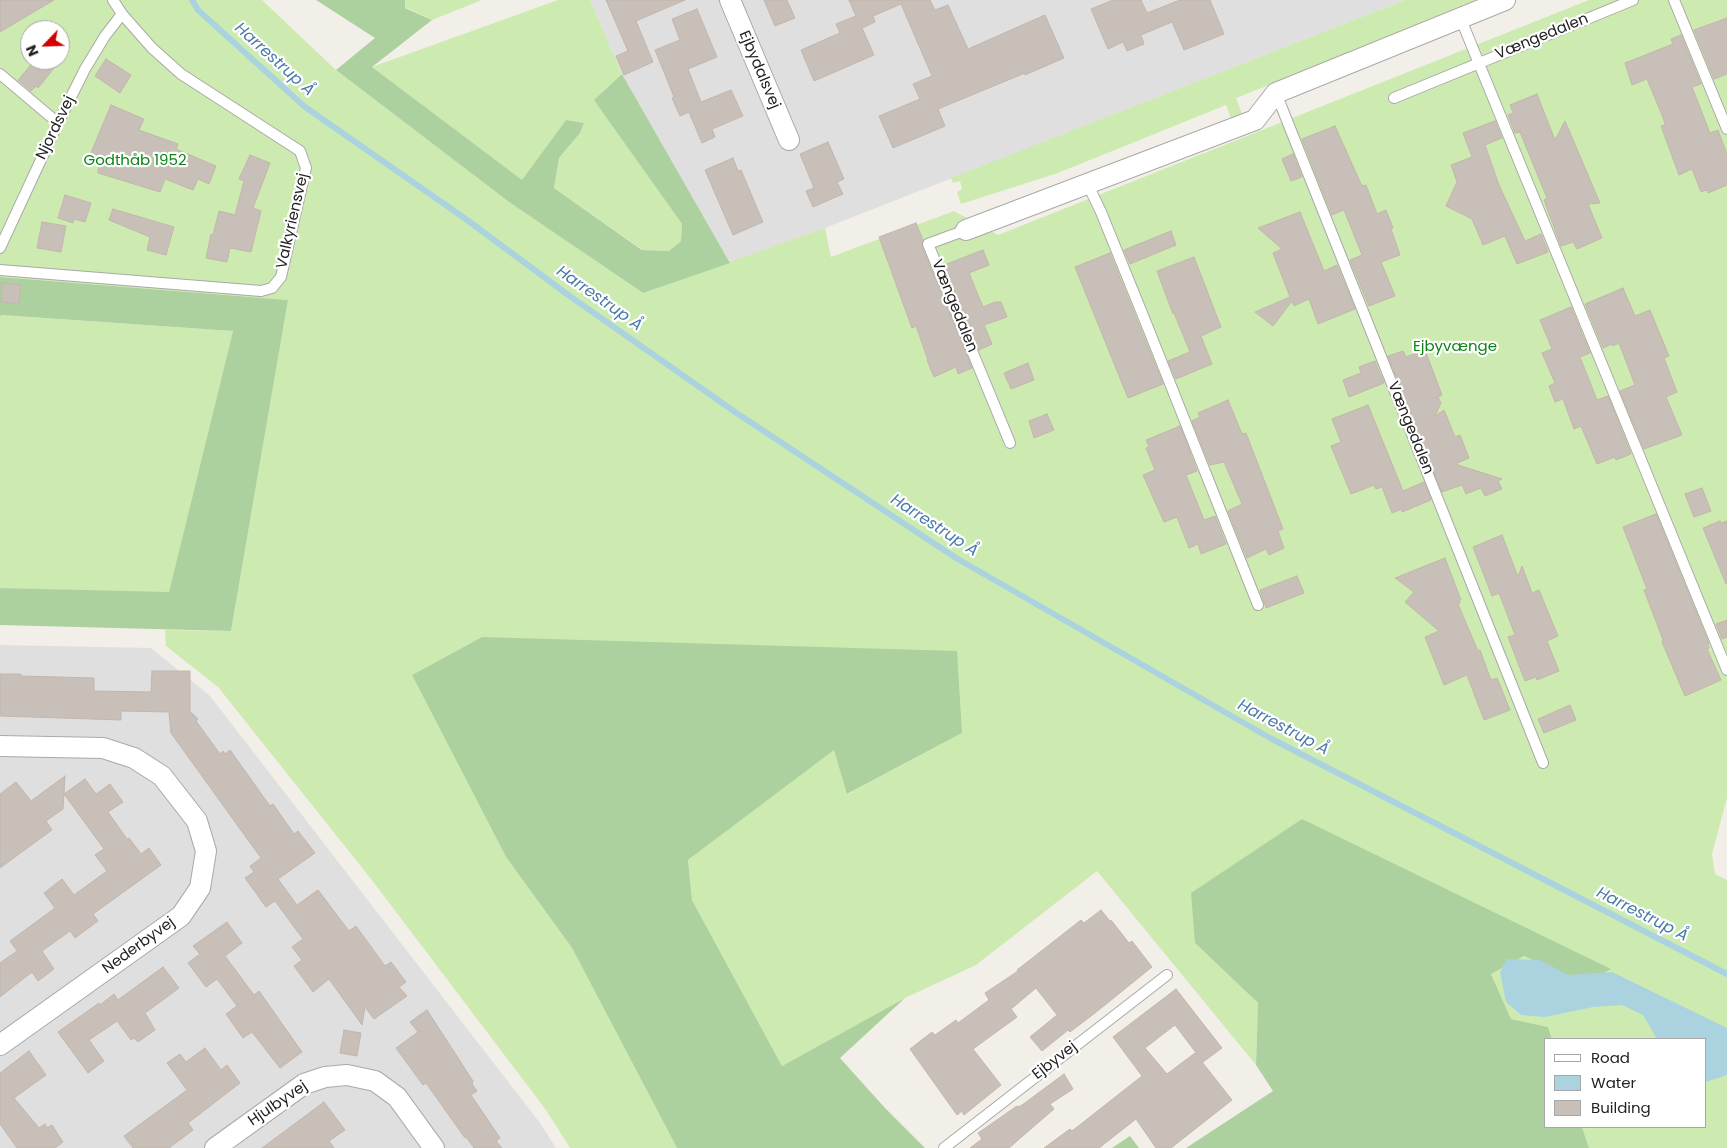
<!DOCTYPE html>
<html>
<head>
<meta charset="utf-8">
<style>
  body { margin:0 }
  #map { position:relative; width:1727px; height:1148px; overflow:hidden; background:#f2efe9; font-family:Poppins,sans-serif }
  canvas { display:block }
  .legend { position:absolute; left:1544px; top:1038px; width:162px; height:90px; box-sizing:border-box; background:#fff; border:1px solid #a7a7a7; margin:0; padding:6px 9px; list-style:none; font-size:15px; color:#222 }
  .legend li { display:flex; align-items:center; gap:10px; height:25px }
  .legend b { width:25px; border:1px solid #a7a7a7 }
  .north { position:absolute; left:20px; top:20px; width:50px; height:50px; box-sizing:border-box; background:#fff; border:1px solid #a7a7a7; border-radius:50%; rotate:246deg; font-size:14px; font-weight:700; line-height:20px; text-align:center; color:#222 }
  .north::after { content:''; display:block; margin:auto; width:18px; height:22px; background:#d40000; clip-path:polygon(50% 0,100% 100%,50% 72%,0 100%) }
</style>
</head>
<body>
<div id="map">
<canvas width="1727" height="1148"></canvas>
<ul class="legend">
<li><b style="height:6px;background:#fff"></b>Road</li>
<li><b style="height:14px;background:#aad3df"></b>Water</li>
<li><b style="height:14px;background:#c7bfb8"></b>Building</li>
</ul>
<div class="north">N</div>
</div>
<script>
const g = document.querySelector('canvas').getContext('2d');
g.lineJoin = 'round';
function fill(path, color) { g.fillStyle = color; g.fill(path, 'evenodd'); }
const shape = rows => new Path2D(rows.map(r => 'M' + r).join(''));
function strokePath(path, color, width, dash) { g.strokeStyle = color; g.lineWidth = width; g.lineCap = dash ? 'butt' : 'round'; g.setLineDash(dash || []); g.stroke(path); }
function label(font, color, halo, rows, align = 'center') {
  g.font = font + ' Poppins,sans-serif'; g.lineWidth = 4.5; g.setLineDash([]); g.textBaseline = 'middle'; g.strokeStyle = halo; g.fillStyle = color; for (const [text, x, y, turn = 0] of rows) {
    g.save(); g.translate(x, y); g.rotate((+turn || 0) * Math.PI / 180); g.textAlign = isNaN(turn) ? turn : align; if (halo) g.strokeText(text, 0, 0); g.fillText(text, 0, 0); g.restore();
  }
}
fill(shape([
  [590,0,1405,0,825,228,730,263,622,74],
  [0,645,151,648,210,696,540,1123,556,1148,0,1148]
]), '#e0dfdf');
fill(shape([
  [0,0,262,0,336,70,509,202,643,293,825,228,831,257,954,211,998,235,1589,0,1727,0,1727,798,1712,854,1715,874,1727,880,1727,1148,1589,1148,1582,1127,1706,1127,1706,1039,1552,1039,1548,1027,1511,1019,1491,974,1524,956,1583,983,1302,819,1195,943,1258,1003,1256,1065,1097,871,976,965,905,998,782,1066,692,900,688,860,834,749,848,794,962,733,482,637,412,675,506,857,572,948,677,1148,570,1148,546,1110,371,879,218,687,166,646,165,630,231,631,288,300,0,277],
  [30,30,60,30,60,60,30,60],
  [405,0,482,0,432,20,405,7],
  [558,0,590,0,622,74,595,100,682,224,681,241,669,251,643,250,554,188,559,158,580,133,584,123,566,120,522,181,372,67],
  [1405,0,1485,0,1236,98,1242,114,1231,118,1226,105,1058,173,961,204,957,192,962,189,960,181,953,183,951,178],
  [0,315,233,331,169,593,0,588]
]), '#cdebb0');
fill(shape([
  [316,0,405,0,405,8,432,20,372,67,522,180,566,120,584,123,580,133,559,158,554,188,642,250,669,251,681,241,682,224,594,100,622,74,730,263,643,293,509,202,336,70,375,38],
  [0,277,288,300,231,631,0,625,0,588,169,592,233,331,1,315,0,317],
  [482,637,957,651,962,733,847,794,834,750,688,860,692,900,782,1066,905,998,840,1058,885,1108,925,1148,677,1148,572,948,506,857,412,675],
  [1302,819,1611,969,1583,983,1524,956,1491,974,1511,1019,1548,1027,1552,1039,1546,1039,1546,1127,1582,1127,1589,1148,1186,1148,1273,1091,1256,1065,1258,1003,1195,943,1191,893],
  [1130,1136,1139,1148,1112,1148]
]), '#add19e');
fill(shape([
  [1507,959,1540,960,1568,975,1612,972,1727,1028,1727,1075,1706,1082,1706,1039,1657,1039,1643,1015,1622,1005,1593,1007,1545,1017,1521,1015,1506,1002,1500,972]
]), '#aad3df');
strokePath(shape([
  [192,0,198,10,305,107,463,217,571,297,735,412,956,558,1270,738,1727,974]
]), '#aad3df', 6);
const building = shape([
  [0,0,54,0,0,32,0,0],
  [606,0,685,0,636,21,653,62,624,75,616,56,628,51,606,0],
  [764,0,787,0,795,18,775,26,764,0],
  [849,0,930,0,935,10,948,5,968,49,1045,15,1064,58,1025,75,1025,73,938,109,945,126,893,148,879,116,920,99,913,84,932,76,901,4,873,16,875,22,862,28,874,55,814,81,801,50,840,33,836,24,856,16,849,0],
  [1113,0,1141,0,1147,13,1180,0,1210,0,1224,34,1184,50,1172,22,1141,35,1144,44,1127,51,1123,42,1108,49,1091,9,1113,0],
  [697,9,717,57,688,69,701,102,731,90,743,116,712,129,715,137,702,143,689,112,680,116,672,98,674,97,655,50,680,40,672,19,697,9],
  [1727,18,1727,74,1714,79,1694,30,1727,18],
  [1681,35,1701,84,1692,87,1710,133,1718,130,1727,154,1727,185,1708,193,1707,190,1701,192,1692,169,1679,175,1661,126,1665,125,1664,120,1647,79,1632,85,1625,63,1673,44,1671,39,1681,35],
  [106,59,131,75,120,93,95,76,106,59],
  [35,60,44,60,54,68,38,88,36,86,31,91,18,80,35,60],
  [1537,94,1555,140,1565,121,1600,203,1588,204,1602,238,1577,249,1573,242,1561,246,1544,200,1547,198,1520,132,1515,133,1508,115,1513,113,1510,105,1537,94],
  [111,105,144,119,139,130,178,144,176,149,216,166,209,184,198,179,193,190,165,179,160,192,98,173,99,162,96,161,97,157,90,155,111,105],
  [1495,121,1502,138,1485,145,1499,185,1525,241,1541,234,1548,252,1517,264,1505,236,1483,245,1472,219,1446,206,1457,182,1451,165,1472,157,1463,133,1495,121],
  [1335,126,1362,186,1366,185,1377,214,1386,210,1393,228,1391,229,1400,255,1381,262,1395,296,1369,306,1350,260,1362,255,1344,210,1332,215,1302,139,1335,126],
  [828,142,844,179,837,182,843,194,813,207,806,191,814,188,800,154,828,142],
  [1293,154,1302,177,1291,181,1282,159,1293,154],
  [250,155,270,163,253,208,261,211,251,252,230,248,227,262,206,258,211,234,213,235,219,211,235,215,244,181,239,179,250,155],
  [733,158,738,171,741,170,763,222,733,235,705,170,733,158],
  [65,195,91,203,85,222,74,219,73,223,58,218,65,195],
  [113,209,174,227,166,255,147,250,150,237,109,220,113,209],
  [1300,212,1324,271,1337,265,1355,309,1318,324,1309,299,1294,306,1292,301,1273,326,1255,312,1290,297,1273,253,1282,249,1258,228,1300,212],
  [42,222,66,226,61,252,37,248,42,222],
  [916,223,923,240,922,247,972,368,958,374,956,367,934,377,927,360,928,360,916,326,912,328,879,237,916,223],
  [1171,231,1176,245,1130,264,1124,250,1171,231],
  [983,250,989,265,969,273,983,307,995,302,1001,302,1007,317,984,325,992,344,979,350,944,265,983,250],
  [1110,253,1163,384,1128,398,1075,267,1110,253],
  [1194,257,1221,327,1201,336,1212,364,1176,379,1168,361,1190,352,1174,313,1173,314,1157,271,1194,257],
  [2,283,21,285,19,304,1,302,2,283],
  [1623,288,1635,316,1650,310,1669,356,1664,358,1677,392,1666,397,1682,435,1644,449,1620,391,1635,385,1619,343,1613,346,1612,344,1603,348,1585,304,1623,288],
  [1571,307,1590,353,1580,357,1597,400,1608,396,1631,454,1616,460,1615,457,1597,464,1581,426,1574,429,1563,399,1555,402,1549,386,1555,383,1542,353,1552,349,1540,320,1571,307],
  [1425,350,1442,395,1438,397,1441,403,1435,416,1444,410,1455,437,1460,435,1469,458,1455,464,1502,479,1498,481,1502,489,1485,496,1481,488,1466,494,1462,485,1442,492,1388,356,1403,351,1406,357,1425,350],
  [1375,361,1384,383,1349,397,1343,380,1361,373,1359,367,1375,361],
  [1028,363,1034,380,1011,389,1004,373,1028,363],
  [1228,400,1242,434,1246,433,1283,529,1278,531,1284,548,1269,555,1266,549,1247,558,1228,511,1242,504,1224,462,1210,465,1192,421,1200,417,1198,413,1228,400],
  [1368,405,1403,491,1424,482,1431,500,1402,512,1402,509,1392,513,1382,487,1376,489,1374,485,1351,494,1331,446,1341,442,1332,419,1368,405],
  [1047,414,1054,430,1034,438,1029,421,1047,414],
  [1180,426,1197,471,1186,475,1204,520,1215,516,1226,544,1201,554,1198,544,1189,548,1177,517,1164,522,1143,475,1155,470,1146,448,1149,447,1146,440,1180,426],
  [1702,488,1711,511,1694,517,1685,494,1702,488],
  [1656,514,1709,644,1708,645,1709,648,1707,649,1721,680,1685,696,1662,642,1663,640,1644,590,1647,589,1623,527,1656,514],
  [1720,521,1721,523,1727,521,1727,584,1726,584,1703,528,1720,521],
  [1502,535,1518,577,1522,566,1532,593,1539,590,1558,636,1547,641,1559,671,1537,680,1536,677,1525,681,1508,637,1515,635,1499,593,1492,596,1473,547,1502,535],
  [1445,558,1461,600,1459,601,1460,603,1458,604,1478,651,1480,650,1491,680,1497,678,1510,710,1484,720,1467,675,1444,685,1425,637,1439,631,1405,602,1414,592,1395,578,1445,558],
  [1297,576,1304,593,1266,608,1260,590,1297,576],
  [1727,620,1727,637,1722,639,1716,624,1727,620],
  [152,671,190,671,190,711,198,719,196,721,220,754,223,751,225,754,230,750,270,806,273,804,294,834,298,831,315,853,278,879,297,905,318,890,349,931,356,926,385,966,391,962,406,982,399,987,407,996,374,1019,365,1007,362,1025,329,979,313,992,294,966,302,960,292,947,303,939,275,901,266,907,245,878,254,872,250,866,261,858,171,733,169,712,121,711,121,720,0,716,0,674,21,674,21,676,94,678,94,691,151,692,152,671],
  [1570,705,1576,720,1544,733,1538,719,1570,705],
  [65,776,63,809,46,821,52,830,0,868,0,794,16,782,31,801,65,776],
  [85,779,96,794,110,784,123,802,108,812,127,839,129,838,141,854,149,848,161,865,93,914,98,921,75,938,70,931,42,951,54,969,38,981,32,972,0,997,0,963,17,951,10,941,55,908,44,893,62,879,74,895,107,871,95,855,104,849,64,794,85,779],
  [1101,910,1110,921,1111,920,1129,943,1132,941,1152,967,1095,1013,1070,1032,1068,1030,1042,1051,1030,1037,1057,1015,1036,988,1011,1009,1017,1017,973,1049,1001,1085,964,1115,962,1111,957,1115,910,1049,932,1032,935,1035,956,1020,958,1023,989,1000,985,993,1018,971,1017,970,1081,920,1084,923,1101,910],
  [227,922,242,943,225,956,254,995,259,991,302,1052,280,1068,252,1032,243,1038,226,1014,237,1006,217,979,206,987,188,963,200,954,193,946,227,922],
  [163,967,179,988,145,1013,155,1030,138,1042,134,1038,131,1040,117,1021,89,1040,104,1061,88,1073,58,1032,99,1003,100,1005,114,994,118,1000,163,967],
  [1176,989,1222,1048,1203,1062,1175,1025,1145,1048,1167,1074,1195,1053,1232,1100,1171,1148,1156,1148,1136,1119,1099,1148,1044,1148,1070,1129,1072,1131,1142,1076,1113,1037,1176,989],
  [427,1010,473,1081,472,1084,477,1091,471,1095,500,1138,496,1141,502,1148,474,1148,466,1137,465,1138,426,1083,423,1085,396,1048,418,1032,410,1022,427,1010],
  [344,1030,361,1033,357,1056,340,1053,344,1030],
  [205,1048,221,1070,227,1065,240,1083,188,1123,193,1130,169,1148,133,1148,124,1136,187,1090,167,1063,180,1054,186,1062,205,1048],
  [29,1051,46,1075,14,1098,39,1128,45,1124,47,1128,52,1125,63,1142,55,1148,17,1148,0,1124,0,1073,29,1051],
  [1064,1074,1073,1089,1050,1104,1054,1109,1009,1148,970,1148,982,1139,978,1133,1017,1106,1018,1107,1022,1105,1064,1074],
  [324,1102,345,1130,329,1141,334,1148,262,1148,324,1102]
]);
fill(building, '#c7bfb8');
strokePath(building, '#c4b6ab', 1);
const service = shape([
  [1674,0,1727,129],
  [1460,17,1727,670],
  [0,74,58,123],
  [1276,93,1543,763],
  [1394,98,1633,0],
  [1088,185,1101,212,1148,328,1258,605],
  [966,230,928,244,1010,443],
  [0,248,58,123,85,69,105,36,122,14],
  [0,270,261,291,272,288,281,277,306,168,300,151,181,74,152,48,122,14,113,0],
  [944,1148,1167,975]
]);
const minor = shape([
  [730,0,789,140],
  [966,230,1255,120,1276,93,1505,0],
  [0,746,103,748,134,758,162,776,197,821,206,851,200,888,181,916,0,1045],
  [215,1148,304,1084,325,1077,347,1075,375,1081,397,1097,434,1148]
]);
strokePath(service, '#a9a9a9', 12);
strokePath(minor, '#a9a9a9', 22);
strokePath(service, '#fff', 10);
strokePath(minor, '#fff', 20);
label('15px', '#222', '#fff', [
  ["Vængedalen",1542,37,-22],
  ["Ejbydalsvej",759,70,67],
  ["Njordsvej",56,128,-64],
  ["Valkyriensvej",293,221,-77],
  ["Vængedalen",954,306,68],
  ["Vængedalen",1410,428,68],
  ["Nederbyvej",139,946,-36],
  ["Ejbyvej",1055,1061,-38],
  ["Hjulbyvej",278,1104,-34]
]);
label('15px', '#0c8416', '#fff', [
  ["Godthåb 1952",135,161],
  ["Ejbyvænge",1455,347]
]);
label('italic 16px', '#4a7aab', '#fff', [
  ["Harrestrup Å",274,60,42],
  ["Harrestrup Å",599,299,35],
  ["Harrestrup Å",934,526,33],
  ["Harrestrup Å",1283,728,28],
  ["Harrestrup Å",1642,915,27]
]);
</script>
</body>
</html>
